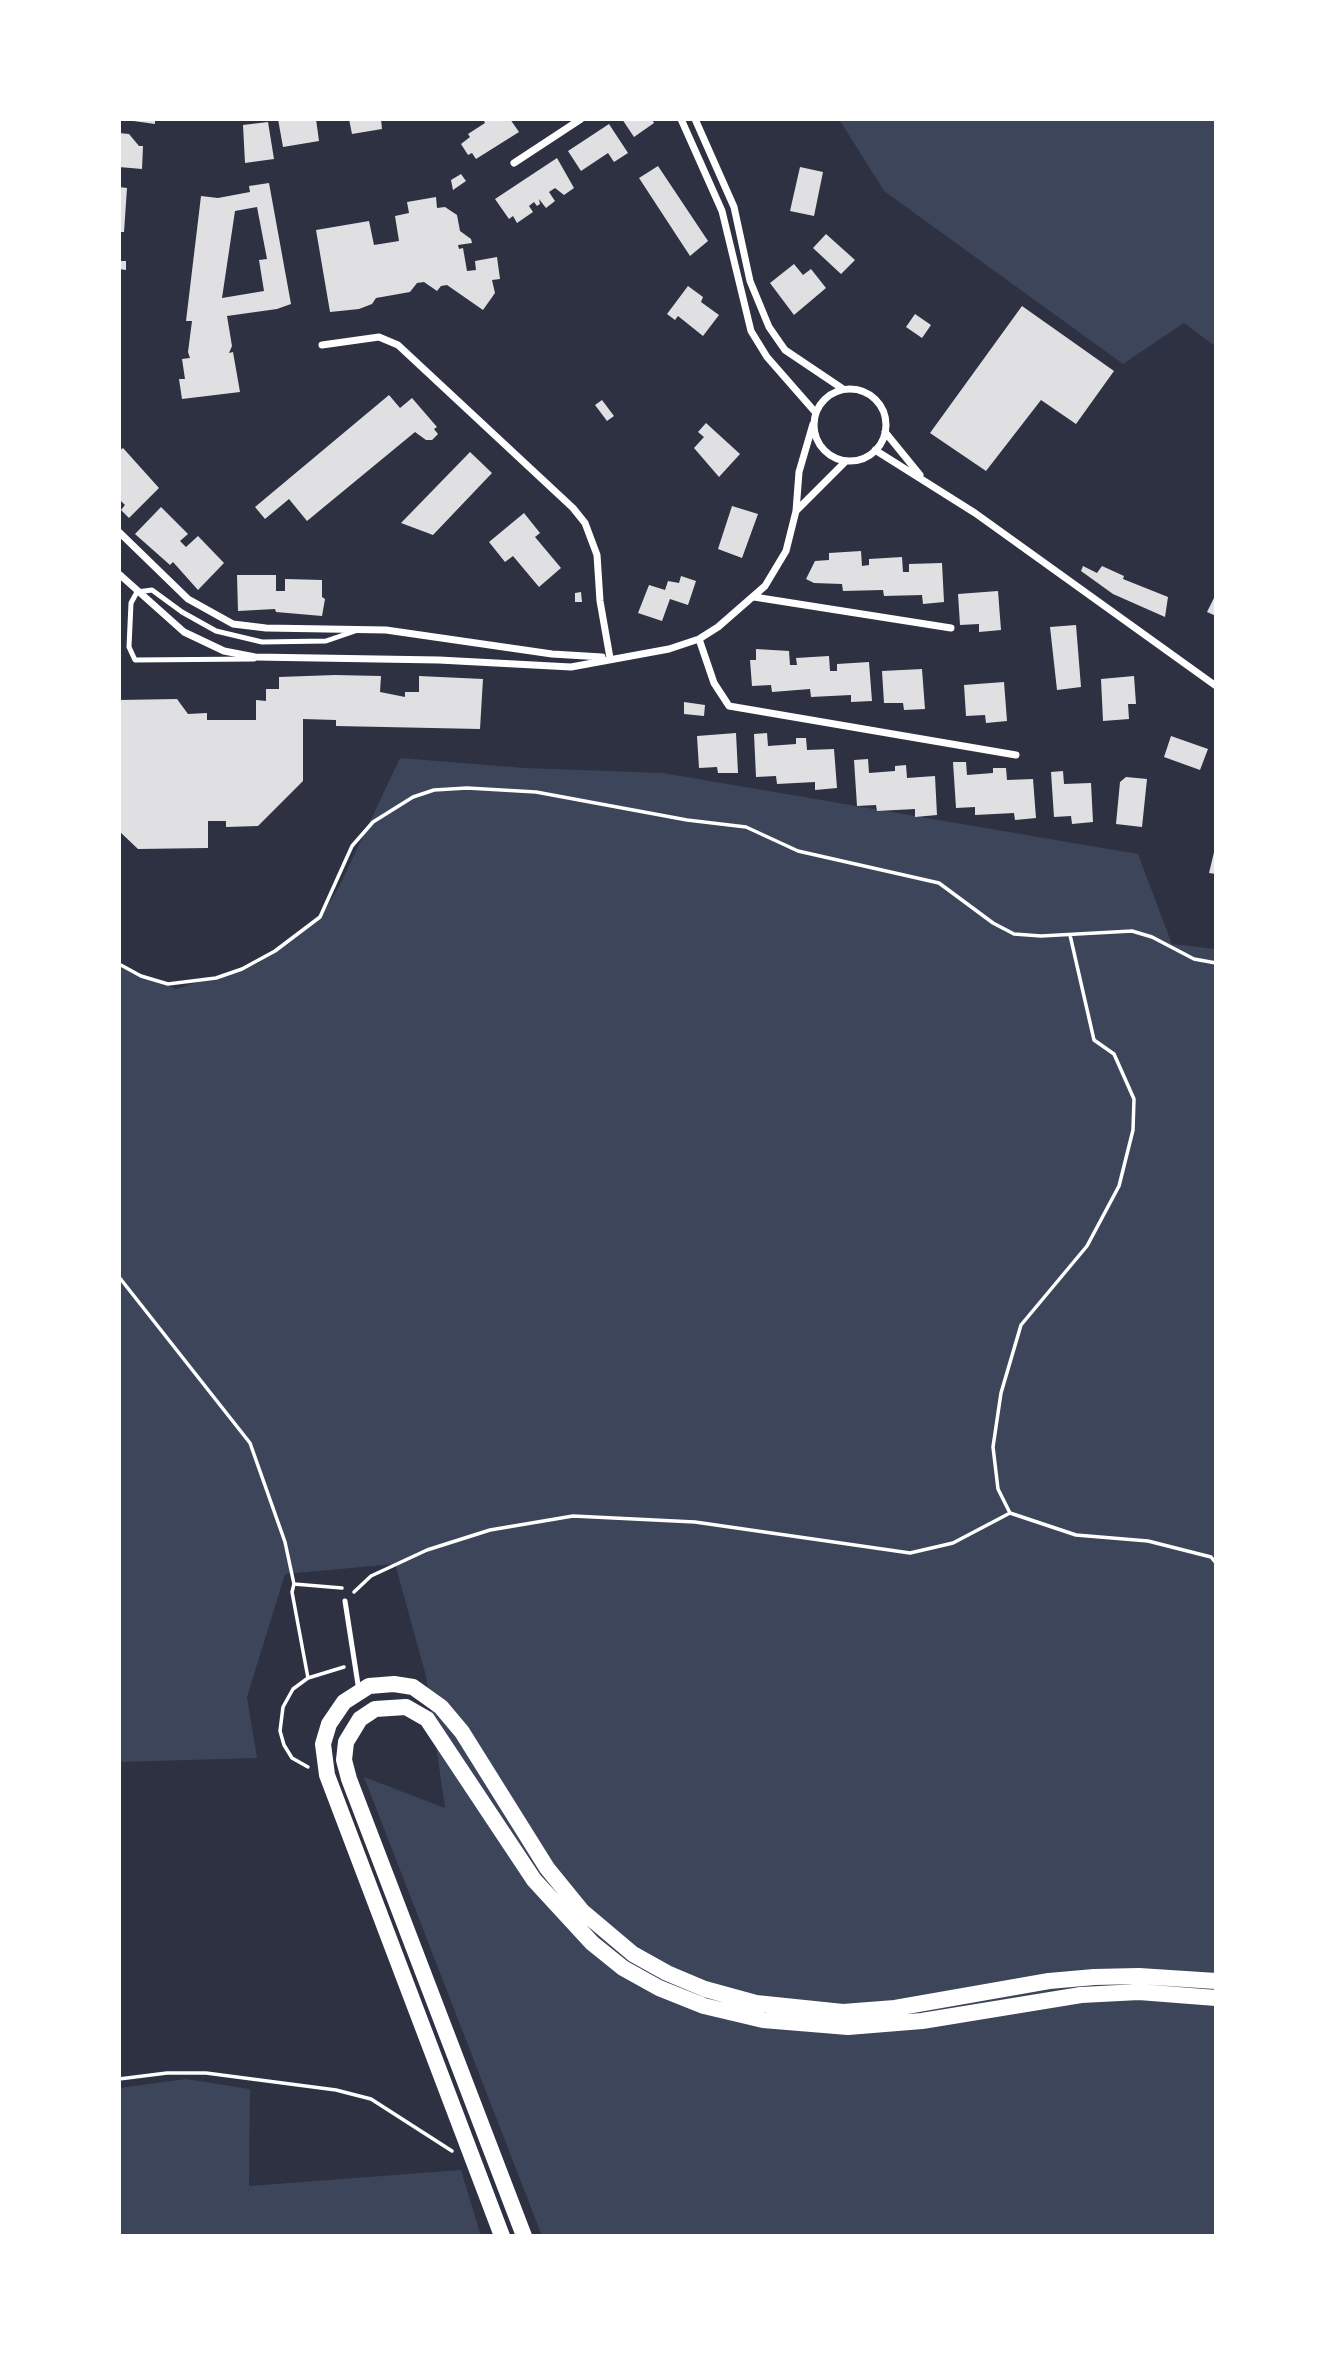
<!DOCTYPE html>
<html>
<head>
<meta charset="utf-8">
<style>
  body { margin:0 }
  #map { position:relative; width:1335px; height:2355px; overflow:hidden; background:#2d3142; font-family:"Libre Baskerville",serif }
  canvas { display:block }
  .frame { position:absolute; inset:0; border:121px solid #fff; pointer-events:none }
</style>
</head>
<body>
<div id="map">
<canvas width="1335" height="2355"></canvas>
<div class="frame"></div>
</div>
<script>
const g = document.querySelector('canvas').getContext('2d');
g.lineJoin = 'round';
function fill(path, color) { g.fillStyle = color; g.fill(path, 'evenodd'); }
const shape = rows => new Path2D(rows.map(r => 'M' + r).join(''));
function strokePath(path, color, width, dash) { g.strokeStyle = color; g.lineWidth = width; g.lineCap = dash ? 'butt' : 'round'; g.setLineDash(dash || []); g.stroke(path); }
fill(shape([
  [839,119,1216,119,1216,347,1184,323,1123,364,884,191],
  [400,758,525,768,663,773,1138,854,1172,944,1216,949,1216,2236,542,2236,364,1777,445,1808,426,1676,395,1564,285,1574,247,1697,257,1758,119,1762,119,964,176,989,258,963,317,922,339,887],
  [186,2079,250,2089,249,2186,461,2170,481,2236,119,2236,119,2088]
]), '#3c4559');
fill(shape([
  [119,119,155,119,155,124],
  [278,119,316,119,319,141,283,147],
  [349,119,381,119,382,129,352,134],
  [483,119,510,119,519,132,476,159,472,153,468,155,461,144,470,137,468,134,485,123],
  [622,119,652,119,654,123,634,137],
  [268,122,274,159,245,163,243,125],
  [609,124,628,153,614,162,608,153,581,171,568,151],
  [119,133,129,134,139,146,143,146,142,169,119,167],
  [557,158,574,188,564,195,555,188,549,192,555,201,546,208,539,199,540,204,537,206,534,202,529,206,533,212,517,223,513,216,509,219,495,199],
  [658,166,708,241,690,256,639,178],
  [800,167,823,172,814,216,790,211],
  [461,174,466,181,453,190,451,180],
  [269,183,291,304,277,309,227,316,232,346,229,353,233,352,240,392,182,399,179,379,185,379,182,359,190,358,188,352,192,321,186,321,201,196,218,198,250,192,249,186],
  [257,207,267,259,259,260,264,291,222,298,235,211],
  [119,187,127,188,124,232,119,232],
  [436,197,437,208,445,207,457,215,460,231,471,239,472,243,458,245,459,249,463,248,467,271,476,270,475,261,497,257,500,279,492,280,495,293,483,310,447,285,441,286,437,291,424,282,417,283,410,292,376,298,372,304,359,309,330,312,316,230,369,221,374,245,399,241,395,216,409,213,407,202],
  [826,234,855,260,841,274,813,248],
  [119,261,126,261,126,270,119,269],
  [794,264,803,275,811,269,826,288,794,315,770,283],
  [688,286,703,297,701,302,719,315,703,336,678,316,675,320,667,314],
  [1022,306,1114,371,1076,424,1041,400,986,471,930,433],
  [915,314,931,325,922,338,906,327],
  [389,395,400,408,412,398,437,427,434,429,438,434,432,440,426,440,415,432,307,521,289,499,265,519,255,507],
  [602,400,614,416,607,421,595,405],
  [706,423,740,454,719,477,694,448,704,437,698,432],
  [123,448,159,488,129,518,121,510,125,505,119,499,119,451],
  [470,452,492,473,433,535,401,523],
  [732,506,758,514,742,558,718,549],
  [161,507,188,534,180,541,186,547,198,536,224,563,198,590,173,562,170,565,135,534],
  [524,513,540,533,535,537,561,568,539,587,513,556,505,562,489,542],
  [861,551,862,566,869,565,869,559,902,557,903,572,909,572,909,564,942,563,944,602,923,604,922,595,884,596,883,590,843,591,842,584,814,583,806,579,815,561,829,560,829,553],
  [1083,566,1097,573,1102,566,1124,576,1123,579,1168,597,1165,617,1113,594,1081,571],
  [237,575,276,575,276,591,285,591,285,579,322,580,322,597,325,599,322,616,276,612,275,609,238,611],
  [681,576,696,581,688,605,670,599,662,621,638,613,649,585,665,590,668,581,679,583],
  [998,591,1001,630,979,632,979,624,960,625,958,594],
  [581,592,582,602,575,602,575,593],
  [1216,594,1216,616,1207,612],
  [1076,625,1081,687,1057,690,1050,627],
  [756,649,789,651,790,665,797,665,796,658,829,656,830,671,837,671,837,664,869,662,872,701,851,702,851,695,811,697,810,689,772,692,771,685,752,686,750,660,756,660],
  [922,669,925,709,904,710,903,703,884,703,882,671],
  [335,675,381,676,380,692,405,697,405,692,419,692,419,676,483,679,480,729,336,726,336,720,303,719,303,781,258,826,226,827,226,821,208,821,208,848,138,849,119,831,119,700,177,699,188,714,207,713,207,720,256,720,256,700,266,701,266,689,279,689,279,677],
  [1134,676,1136,704,1128,704,1129,719,1103,721,1101,679],
  [1004,682,1007,721,986,723,985,715,966,716,964,685],
  [684,702,705,705,704,716,684,714],
  [736,733,738,773,718,773,717,767,699,768,697,736],
  [767,733,768,746,796,744,796,738,806,738,807,750,834,749,837,788,815,790,815,782,777,784,776,776,756,777,754,734],
  [1171,736,1208,749,1200,770,1164,757],
  [868,759,869,773,895,771,895,766,906,765,907,778,935,776,937,815,915,817,915,809,877,811,876,805,857,806,854,760],
  [953,762,966,762,967,775,993,773,993,768,1006,768,1007,780,1033,779,1036,818,1015,820,1014,813,975,815,975,807,956,808],
  [1063,771,1064,784,1091,783,1093,822,1072,824,1071,816,1054,817,1051,772],
  [1126,777,1147,779,1142,827,1116,824,1120,782],
  [1215,848,1216,848,1216,874,1209,873]
]), '#e0e0e3');
strokePath(shape([
  [1070,935,1094,1040,1114,1054,1134,1099,1133,1130,1119,1186,1087,1246,1021,1325,1001,1393,993,1447,998,1489,1010,1513,1076,1535,1148,1541,1211,1557,1216,1563],
  [119,964,141,976,168,984,216,978,242,969,275,951,320,917,352,846,373,822,413,797,434,790,467,788,536,792,687,820,746,827,798,851,939,883,993,923,1014,934,1041,936,1132,931,1152,937,1194,959,1216,963],
  [119,1277,250,1443,285,1542,294,1584,342,1588],
  [294,1584,292,1592,308,1678],
  [354,1592,371,1576,427,1550,490,1530,573,1516,695,1522,910,1553,953,1543,1010,1513],
  [308,1767,292,1758,284,1745,280,1731,283,1707,293,1689,308,1678,344,1667],
  [119,2079,167,2073,206,2073,336,2090,371,2099,452,2151]
]), '#fff', 3.5);
strokePath(shape([
  [254,659,135,660,129,647,131,603,137,592,152,590,182,612,216,631,262,642,326,641,358,630],
  [345,1601,359,1691]
]), '#fff', 5);
strokePath(shape([
  [681,119,722,211,751,331,767,357,816,413],
  [695,119,734,207,750,281,769,327,785,350,843,389],
  [514,163,581,119],
  [322,345,379,337,398,345,573,508,585,523,597,555,600,601,610,658],
  '814 425a36 36 0 1 1 72 0a36 36 0 1 1-72 0Z',
  [885,432,920,475],
  [875,450,975,513,1216,686],
  [797,510,846,461],
  [119,532,188,599,233,624,266,628,386,630,552,654,602,657],
  [119,574,184,632,224,651,255,657,439,660,571,667,669,649,699,639,718,627,765,586,786,551,796,511,799,472,813,424],
  [754,597,951,628],
  [699,639,714,683,729,706,1016,755]
]), '#fff', 7);
strokePath(shape([
  [502,2236,327,1775,323,1744,329,1724,344,1702,369,1686,394,1684,413,1687,441,1707,462,1732,547,1868,582,1911,633,1954,667,1973,705,1989,756,2003,843,2012,895,2008,1049,1981,1094,1977,1139,1976,1216,1981],
  [524,2236,349,1779,344,1760,346,1742,360,1719,375,1709,406,1707,427,1719,534,1880,592,1943,623,1968,659,1988,704,2006,763,2020,848,2027,922,2021,1081,1995,1139,1992,1216,1998]
]), '#fff', 16);
</script>
</body>
</html>
